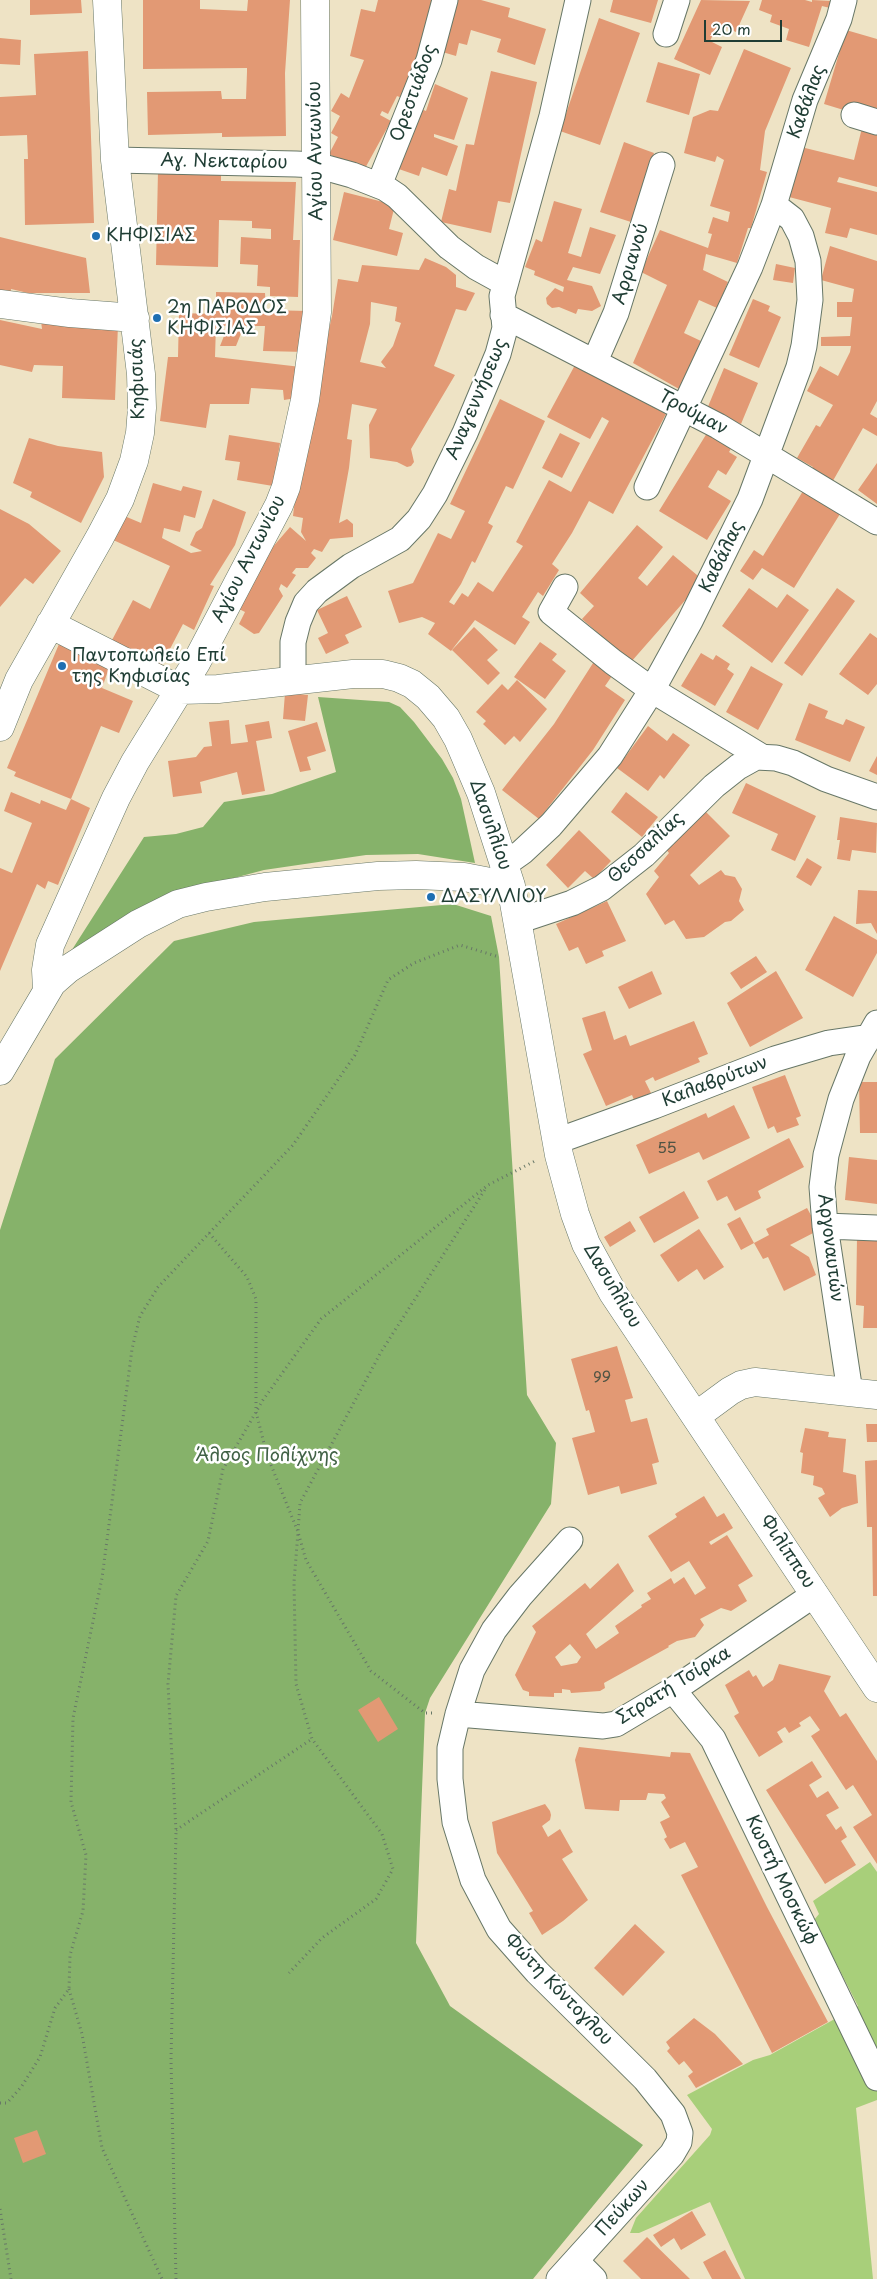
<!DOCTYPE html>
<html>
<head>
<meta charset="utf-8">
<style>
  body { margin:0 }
  #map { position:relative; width:877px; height:2279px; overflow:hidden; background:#eee3c5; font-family:"Playpen Sans",sans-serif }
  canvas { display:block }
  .scale { position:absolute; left:704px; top:20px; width:78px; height:22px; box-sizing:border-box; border:2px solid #1f3d34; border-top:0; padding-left:6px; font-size:15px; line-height:18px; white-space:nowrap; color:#1f3d34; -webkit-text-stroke:4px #fff; paint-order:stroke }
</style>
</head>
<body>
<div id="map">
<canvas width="877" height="2279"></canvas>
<div class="scale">20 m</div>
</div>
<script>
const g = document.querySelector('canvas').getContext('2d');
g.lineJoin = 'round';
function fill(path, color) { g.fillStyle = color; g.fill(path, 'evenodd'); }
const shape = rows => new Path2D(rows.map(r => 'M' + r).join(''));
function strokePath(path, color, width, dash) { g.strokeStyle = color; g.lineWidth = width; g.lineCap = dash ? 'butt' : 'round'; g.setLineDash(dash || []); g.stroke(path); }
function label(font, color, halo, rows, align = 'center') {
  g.font = font + ' "Playpen Sans",sans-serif'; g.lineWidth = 5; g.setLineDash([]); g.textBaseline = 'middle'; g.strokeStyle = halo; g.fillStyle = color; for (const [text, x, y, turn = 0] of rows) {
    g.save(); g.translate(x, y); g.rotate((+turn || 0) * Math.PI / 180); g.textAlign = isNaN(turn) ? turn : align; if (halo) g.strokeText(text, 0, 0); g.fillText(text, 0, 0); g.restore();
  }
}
fill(shape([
  [870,1862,877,1872,877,2100,856,2108,873,2279,745,2279,710,2202,639,2233,630,2233,636,2218,710,2135,712,2129,687,2095,753,2060,770,2055,858,2006,814,1920,819,1914,813,1901]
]), '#a8cf7a');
fill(shape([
  [318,697,389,702,400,707,414,722,442,759,453,778,461,799,475,863,418,854,366,855,264,870,185,891,68,956,144,837,176,834,203,827,224,802,272,794,336,772],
  [453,904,491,916,499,957,527,1395,556,1443,551,1504,430,1698,425,1713,416,1943,450,2006,643,2145,533,2279,0,2279,0,1230,55,1059,174,941,254,922]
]), '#86b26a');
fill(shape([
  [30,0,81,0,82,13,30,15],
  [143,0,200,0,200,9,247,11,248,0,290,0,285,73,286,136,222,137,222,133,148,135,147,92,221,91,222,99,246,99,247,72,247,68,143,69],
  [378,0,436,0,415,76,402,98,397,96,388,114,382,111,380,115,391,121,363,172,329,154,338,137,331,133,340,116,331,111,341,93,349,98,364,60,350,56,361,9,375,12],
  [452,0,481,0,510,8,508,17,546,29,535,65,497,52,501,39,471,30,467,45,459,43,456,56,439,51],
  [613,0,658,0,651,23,610,12],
  [701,0,750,1,736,32,718,24,710,41,722,47,710,75,674,59],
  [762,0,805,0,812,2,812,0,832,1,830,8,822,6,809,47,786,40,789,29,770,22,772,15,759,10],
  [599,18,640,33,600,145,560,131],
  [846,30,877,39,877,116,860,115,824,104],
  [0,38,21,40,20,65,0,64],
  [744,49,791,68,765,131,760,170,767,172,751,228,748,228,737,263,706,254,703,270,728,282,717,308,699,300,684,333,701,341,679,389,633,363,667,285,641,272,660,230,708,248,712,234,708,233,713,217,728,222,730,212,710,206,724,160,717,156,715,162,684,153,693,117,710,110,718,111],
  [88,51,94,223,25,225,24,159,28,159,27,135,0,136,0,97,36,95,34,54],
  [658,62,700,74,689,115,646,102],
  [491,71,537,82,510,203,498,201,491,233,441,222,449,189,456,191,466,144,474,145],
  [435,84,468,98,454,140,434,134,434,137,458,146,447,176,422,167,419,176,393,167,421,109,426,111],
  [864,120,877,123,877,187,839,177,837,182,877,192,877,235,850,228,847,238,825,233,831,208,789,197,801,147,854,160],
  [624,142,654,153,631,222,600,212],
  [158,171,221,173,221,181,296,182,293,240,300,240,298,297,270,296,270,287,257,286,258,265,240,264,241,237,271,239,271,229,252,228,252,221,219,220,218,267,156,265],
  [344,192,395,205,389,229,403,233,397,256,333,240],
  [554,201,582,209,568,253,581,257,590,227,616,235,600,274,573,267,567,280,592,286,601,306,592,311,578,309,576,314,559,307,552,308,547,304,546,298,555,288,563,292,564,287,534,275,535,271,525,267,536,239,542,242],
  [0,237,86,258,90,293,28,293,11,289,10,297,0,295],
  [830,246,877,261,877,401,870,414,877,418,877,436,863,428,830,486,809,474,813,467,797,458,816,425,820,427,833,405,807,391,820,366,838,376,850,352,851,346,821,346,821,337,850,336,852,317,837,317,837,302,852,302,854,289,821,280],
  [425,258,446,267,456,275,456,287,475,293,466,311,456,309,434,366,455,375,411,449,414,462,411,466,407,467,397,462,370,458,369,425,377,409,352,404,347,439,352,440,349,468,339,523,347,519,353,524,353,537,330,539,322,552,314,549,311,553,316,558,308,568,296,568,292,573,296,575,287,588,281,584,279,589,283,596,259,633,254,634,239,624,245,612,237,608,254,578,259,574,253,570,290,527,306,541,301,532,303,518,293,516,299,462,332,316,338,279,358,282,362,265,419,270],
  [371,302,397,307,395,321,401,323,393,346,381,362,386,368,360,362,370,324],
  [776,264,795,268,793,283,773,280],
  [216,292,265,293,266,310,307,311,306,352,263,351,265,326,244,326,236,346,220,346,228,326,216,325,215,357,301,367,296,398,284,400,283,390,251,388,249,404,210,404,206,428,160,421,168,357,178,357,179,313,216,314],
  [753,299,770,306,768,311,781,317,759,368,729,355],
  [0,320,42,329,41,321,118,325,115,400,62,398,63,366,34,365,32,372,0,365],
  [575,365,666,414,613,514,589,501,572,533,552,564,559,570,543,596,538,592,522,617,530,622,515,645,475,620,451,651,428,634,435,623,422,617,399,623,388,591,413,583,438,533,451,539,465,511,450,504,500,399,545,421,513,489,506,486,488,523,493,526,475,563,472,561,461,584,449,602,454,605,462,593,468,597,478,582,493,592,523,546,516,542,549,480,571,492,609,421,602,417,590,439,547,417],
  [724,368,758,383,741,424,707,409],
  [560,433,580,443,562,478,542,468],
  [707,433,732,447,729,452,737,457,726,475,718,470,708,487,731,501,707,540,659,511],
  [229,435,280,443,273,486,237,480,240,462,225,460],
  [29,438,58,446,102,452,104,477,81,523,30,497,32,492,13,483],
  [877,463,877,504,858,490],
  [153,483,181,491,183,486,202,491,195,518,184,515,180,532,164,528,162,538,191,553,202,551,190,545,196,532,202,528,213,499,246,512,235,545,210,585,214,586,194,630,183,624,160,668,111,642,133,600,150,609,170,566,111,539,122,515,141,523],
  [803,491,840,514,794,588,762,568,753,580,740,571,754,550,763,556],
  [0,509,29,524,61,551,33,584,25,578,0,607],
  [637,525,663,547,638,578,647,586,673,555,703,580,631,662,582,619,594,606,580,593],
  [749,588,777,608,787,594,809,610,772,663,722,626],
  [837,588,855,601,802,676,784,663],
  [347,596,362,627,345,635,349,643,326,654,318,638,328,633,317,610],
  [474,627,498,650,487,660,500,673,488,685,452,650],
  [870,633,877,638,877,684,868,695,839,674],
  [540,642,557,654,552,660,566,671,545,699,514,677],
  [59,644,109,668,102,688,133,701,119,733,101,726,71,799,90,808,58,885,48,881,45,889,37,884,0,971,0,868,12,873,32,823,4,811,11,792,40,804,41,800,66,810,71,799,14,776,16,772,7,768],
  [701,653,713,660,716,655,730,664,727,669,734,674,715,706,681,686],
  [595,660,614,673,605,686,625,700,593,750,539,819,502,790,554,724],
  [751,666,783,684,758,730,726,712],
  [517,680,547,709,520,742,514,736,505,745,483,724,486,721,476,712,502,684,508,690],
  [285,693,308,695,305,721,283,719],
  [809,703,828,711,825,718,843,725,846,719,865,727,850,762,795,740],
  [229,720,231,744,248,742,245,725,269,721,272,738,256,741,265,791,242,795,237,772,200,782,202,793,173,797,168,761,196,757,204,747,212,746,209,722],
  [317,722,326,751,307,757,311,770,300,772,288,731],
  [648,726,667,741,673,733,690,745,664,779,660,775,648,791,617,768],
  [877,756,877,775,869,771],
  [746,783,816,816,795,861,771,850,778,834,732,813],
  [626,792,658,817,642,837,611,812],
  [702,808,730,836,690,875,699,885,721,870,725,875,735,877,742,889,739,901,744,910,731,921,725,922,704,937,686,939,674,920,665,925,646,894,659,877,654,871,669,853,663,846],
  [840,817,877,823,876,853,852,850,850,861,837,859,840,840,837,840],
  [579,830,611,861,594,879,585,871,568,888,546,865],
  [807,858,822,867,811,886,796,877],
  [858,890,877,891,877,934,871,923,856,924],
  [607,901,626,941,602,951,604,956,586,964,578,947,569,951,556,924],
  [834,916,877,940,877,953,853,997,805,970],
  [756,956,767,972,741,989,730,973],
  [652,971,662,994,629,1009,618,987],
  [776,971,803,1018,750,1047,727,1003],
  [605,1011,614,1040,626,1035,630,1046,694,1021,708,1054,698,1058,700,1062,655,1081,653,1077,645,1081,651,1093,634,1100,632,1095,606,1106,583,1054,592,1050,582,1018],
  [785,1075,801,1116,796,1118,799,1125,777,1133,774,1126,768,1129,752,1087],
  [859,1082,877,1082,877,1133,860,1133],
  [734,1105,750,1138,703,1160,699,1152,649,1174,636,1145,706,1113,708,1118],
  [789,1138,804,1167,758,1191,761,1198,735,1211,727,1196,717,1201,707,1181],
  [849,1157,877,1160,877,1204,845,1200],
  [684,1191,699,1218,654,1243,639,1217],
  [807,1208,819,1230,790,1245,809,1257,816,1275,784,1291,768,1257,763,1259,754,1243,769,1235,766,1229],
  [740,1217,754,1243,741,1250,727,1224],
  [630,1221,636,1231,610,1247,604,1237],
  [699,1229,724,1267,704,1280,697,1269,678,1282,660,1255],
  [857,1238,877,1238,877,1328,863,1328,864,1306,856,1305],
  [617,1346,633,1398,625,1400,631,1422,647,1418,659,1462,652,1464,657,1484,621,1494,619,1486,588,1495,572,1438,595,1432,589,1410,586,1411,571,1359],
  [866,1424,877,1424,877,1442,867,1442],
  [805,1428,829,1432,828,1437,846,1439,843,1472,856,1475,858,1503,842,1508,830,1517,818,1498,825,1494,822,1488,813,1485,814,1476,801,1473,803,1453,800,1452],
  [877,1460,877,1596,873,1596,872,1527,867,1527,865,1461],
  [704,1496,717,1517,724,1513,733,1528,709,1542,711,1545,727,1535,753,1576,738,1585,747,1601,731,1611,721,1608,700,1619,704,1625,695,1637,677,1641,668,1646,669,1647,604,1683,605,1688,600,1691,571,1693,570,1690,562,1689,562,1693,554,1693,554,1697,529,1696,529,1692,523,1690,515,1675,536,1632,532,1626,585,1583,590,1589,618,1563,634,1591,586,1634,596,1649,619,1633,615,1626,642,1607,641,1605,651,1599,647,1593,671,1578,674,1584,684,1577,695,1595,706,1588,689,1561,671,1572,648,1536,677,1517,675,1514],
  [570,1644,581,1657,577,1663,561,1666,555,1657],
  [779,1664,831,1676,824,1691,840,1717,846,1713,877,1761,877,1864,853,1827,872,1815,853,1785,846,1790,811,1736,820,1730,810,1716,799,1723,801,1726,789,1733,785,1727,777,1732,783,1742,759,1757,734,1716,739,1713,725,1685,749,1670,753,1677,756,1675,763,1687,773,1680],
  [379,1697,398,1729,378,1742,358,1710],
  [579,1747,670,1757,671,1752,690,1753,767,1907,828,2022,772,2053,681,1875,698,1867,685,1842,670,1849,664,1839,667,1837,660,1822,670,1817,661,1802,666,1798,664,1794,648,1793,646,1800,620,1800,619,1811,585,1809,575,1760],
  [812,1761,822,1777,809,1785,817,1798,828,1791,839,1808,826,1815,836,1830,841,1826,847,1837,841,1841,856,1865,825,1884,766,1790],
  [545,1804,550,1811,551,1815,550,1820,542,1826,548,1837,560,1829,573,1852,562,1859,588,1900,563,1921,542,1935,529,1913,533,1911,497,1853,492,1822],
  [635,1924,665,1952,623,1996,594,1968],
  [694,2018,715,2034,743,2064,696,2088,688,2076,693,2072,684,2061,679,2065,667,2051,670,2048,666,2042],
  [37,2130,46,2154,23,2163,14,2138],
  [692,2211,706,2235,681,2250,674,2238,661,2247,653,2235],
  [647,2237,690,2279,641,2279,623,2261],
  [725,2250,741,2279,712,2279,703,2262]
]), '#e29974');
const street = shape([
  [666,34,677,0],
  [854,115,877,122],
  [115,160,296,164,316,165,352,175,385,188,397,196,449,247,476,267,505,283],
  [379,185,429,60,445,0],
  [503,315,718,426,877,522],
  [595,361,616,313,662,165],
  [647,487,750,267,774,205,805,100,839,19,844,0],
  [565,587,551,612,613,662,652,690,762,757],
  [293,681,293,642,298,622,306,603,317,591,351,566,400,539,419,519,435,494,465,433,498,354,505,328,502,296,552,116,578,0],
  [505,864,522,852,551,825,610,756,652,690,690,621,750,499,799,367,804,346,810,300,808,261,801,236,792,219,774,205],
  [518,921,572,903,602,888,644,855,714,786,738,767,756,757,776,758,793,763,826,779,877,797],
  [557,1141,654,1106,775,1059,829,1043,877,1036],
  [825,1226,877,1228],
  [850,1392,825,1226,822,1187,826,1155,841,1099,858,1056,877,1023],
  [673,1690,713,1739,877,2078],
  [458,1714,603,1726,616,1724,673,1690,815,1594],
  [576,2261,594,2279],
  [559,2279,672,2154,679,2142,680,2133,673,2114,645,2079,537,1972,499,1929,473,1880,455,1822,450,1779,450,1748,458,1714,472,1670,494,1630,520,1596,570,1540]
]);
const secondary = shape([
  [0,304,70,313,135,318],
  [50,624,180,690,218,689,353,674,383,674,399,678,412,684,428,697,446,718,458,739,481,793,511,886,559,1155,575,1214,586,1244,613,1293,877,1688],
  [0,727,19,680,100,537,120,499,134,461,140,433,142,408,141,374,115,160,107,0],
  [47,989,46,970,50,945,116,798,135,762,196,663,279,505,286,487,305,400,317,312,315,0],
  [0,1071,52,983,68,969,138,924,178,904,206,897,265,887,378,876,416,875,464,877,511,886],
  [696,1416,730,1391,741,1385,755,1382,877,1395]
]);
strokePath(street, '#677767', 27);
strokePath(secondary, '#677767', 29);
strokePath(shape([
  [209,1233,247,1277,256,1299,256,1412,267,1455,298,1532,294,1582,296,1684,312,1739,382,1834,393,1869,376,1899,322,1938,289,1973],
  [432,1713,425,1713,371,1671,306,1560,298,1532,300,1503,381,1352,486,1188],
  [176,1830,312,1739],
  [69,1989,82,2034,102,2148,162,2279],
  [0,2103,7,2103,22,2086,40,2057,55,2008,69,1989,70,1955,83,1911,86,1855,71,1802,73,1718,102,1578,132,1349,140,1316,158,1287,293,1145,355,1055,388,980,414,963,460,945,496,956],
  [0,2209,11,2279],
  [176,2279,171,2060,176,1831,168,1684,176,1596,208,1541,223,1469,263,1400,321,1319,488,1185,535,1161]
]), '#677767', 3, [1, 4]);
strokePath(street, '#fff', 25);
strokePath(secondary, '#fff', 28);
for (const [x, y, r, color] of [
  [96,236,5,"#1f6fb2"],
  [157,318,5,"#1f6fb2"],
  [62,666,5,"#1f6fb2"],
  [431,897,5,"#1f6fb2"]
]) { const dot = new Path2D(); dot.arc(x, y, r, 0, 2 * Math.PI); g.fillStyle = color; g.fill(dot); strokePath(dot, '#fff', 2); }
label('15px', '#505444', null, [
  ["55",667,1149],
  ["99",602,1378]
]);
label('18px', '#1f3d34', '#fff', [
  ["Ορεστιάδος",414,93,-70],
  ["Καβάλας",807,102,-70],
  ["Αγίου Αντωνίου",316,151,-91],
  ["Αγ. Νεκταρίου",224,162,1],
  ["Αρριανού",631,264,-73],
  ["Κηφισιάς",138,379,-92],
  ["Αναγεννήσεως",477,399,-67],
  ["Τρούμαν",693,413,28],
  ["Καβάλας",722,557,-64],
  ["Αγίου Αντωνίου",249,559,-63],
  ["Δασυλλίου",490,825,71],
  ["Θεσσαλίας",646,848,-43],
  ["Καλαβρύτων",715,1082,-21],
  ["Αργοναυτών",830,1248,83],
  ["Δασυλλίου",612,1286,59],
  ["Φιλίππου",787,1552,56],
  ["Στρατή Τσίρκα",674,1686,-32],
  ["Κωστή Μοσκώφ",781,1880,64],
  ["Φώτη Κόντογλου",558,1990,46],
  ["Πεύκων",623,2208,-48]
]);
label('18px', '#1f3d34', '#fff', [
  ["ΚΗΦΙΣΙΑΣ",106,236],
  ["2η ΠΑΡΟΔΟΣ",167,308],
  ["ΚΗΦΙΣΙΑΣ",167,329],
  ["Παντοπωλείο Επί",72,656],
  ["της Κηφισίας",72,677],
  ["ΔΑΣΥΛΛΙΟΥ",441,897]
], 'left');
label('18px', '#416246', '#fff', [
  ["Άλσος Πολίχνης",267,1456]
]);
</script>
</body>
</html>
